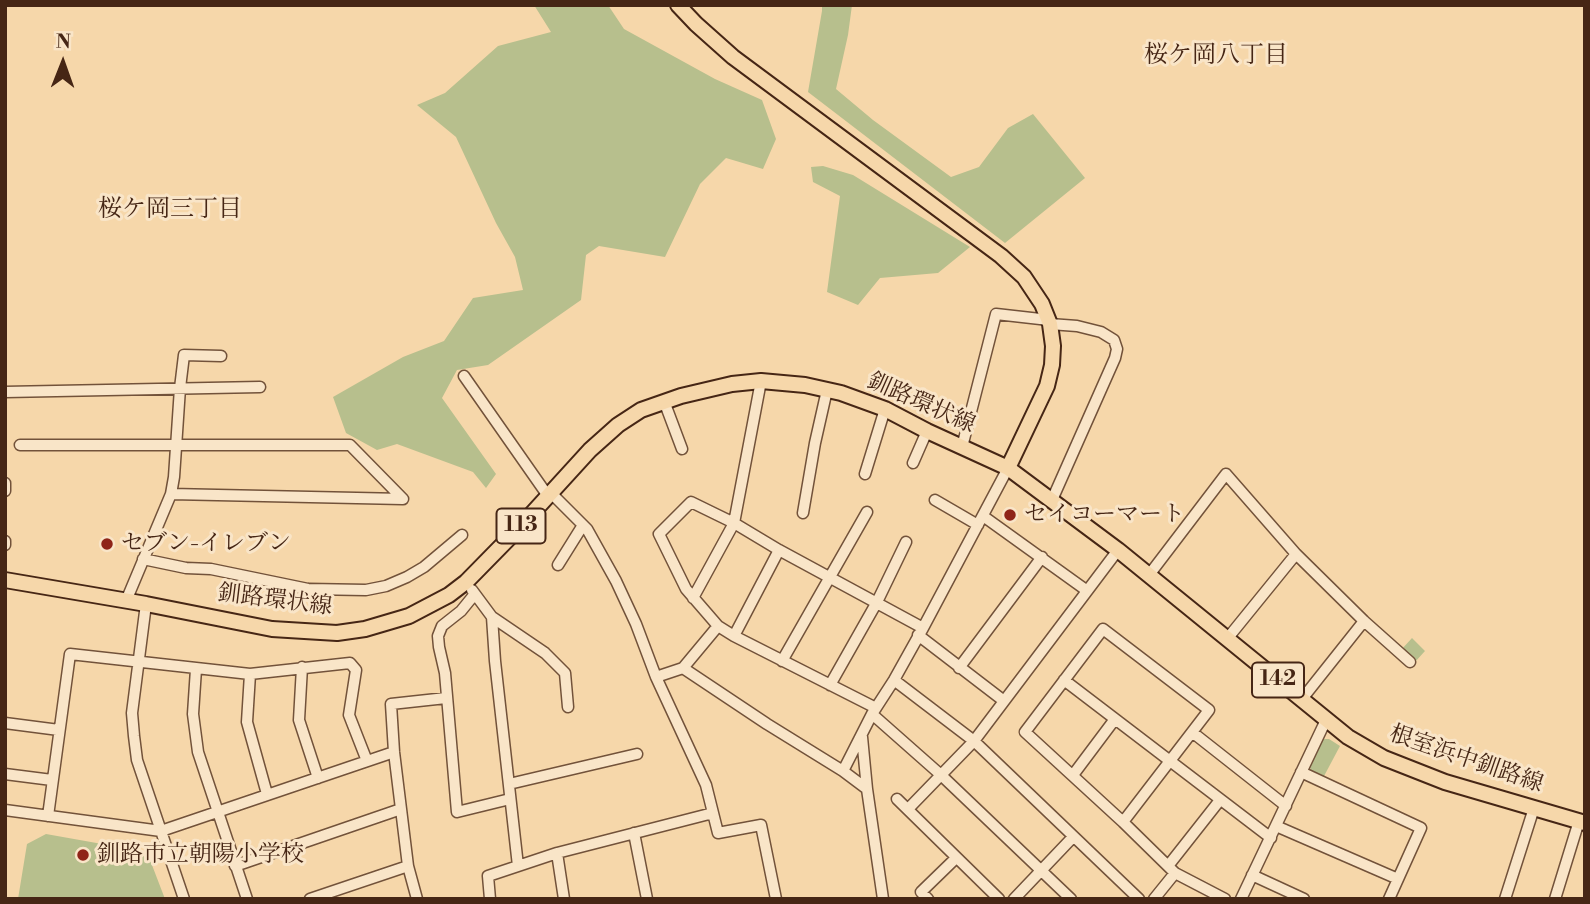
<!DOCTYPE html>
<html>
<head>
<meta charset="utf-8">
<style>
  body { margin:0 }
  #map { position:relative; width:1590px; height:904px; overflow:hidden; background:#f6d7aa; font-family:"Libre Bodoni",serif }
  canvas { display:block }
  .frame { position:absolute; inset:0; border:7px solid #462615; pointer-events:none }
  .north { position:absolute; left:28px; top:28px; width:70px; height:70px; -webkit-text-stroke:5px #f9e5c8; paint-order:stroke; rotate:1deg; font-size:19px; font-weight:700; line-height:28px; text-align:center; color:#462615 }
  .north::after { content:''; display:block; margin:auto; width:24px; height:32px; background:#462615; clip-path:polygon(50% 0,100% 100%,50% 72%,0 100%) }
</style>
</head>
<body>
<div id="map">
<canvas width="1590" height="904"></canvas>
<div class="frame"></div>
<div class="north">N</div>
</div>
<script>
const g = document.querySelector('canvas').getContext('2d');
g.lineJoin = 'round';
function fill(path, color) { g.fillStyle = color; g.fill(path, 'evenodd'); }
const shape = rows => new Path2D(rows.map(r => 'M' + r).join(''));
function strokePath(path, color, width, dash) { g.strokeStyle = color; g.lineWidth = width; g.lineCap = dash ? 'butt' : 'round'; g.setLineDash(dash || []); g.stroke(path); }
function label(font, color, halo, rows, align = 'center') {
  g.font = font + ' "Libre Bodoni","Noto Serif JP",serif'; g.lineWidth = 6; g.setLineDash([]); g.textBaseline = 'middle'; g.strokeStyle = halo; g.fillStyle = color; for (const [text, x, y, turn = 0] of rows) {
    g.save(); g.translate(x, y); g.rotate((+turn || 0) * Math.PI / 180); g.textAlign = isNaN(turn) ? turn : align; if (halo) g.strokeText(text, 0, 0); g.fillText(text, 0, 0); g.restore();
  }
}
fill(shape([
  [534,5,608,5,624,29,715,79,762,100,776,139,763,169,726,158,700,184,665,257,599,246,586,255,581,300,488,365,457,370,442,398,496,474,486,488,473,472,397,444,377,450,346,433,333,397,403,357,444,341,473,298,523,290,515,257,496,223,456,137,417,105,445,93,498,46,551,32],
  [822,5,852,5,848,35,836,89,873,120,951,177,979,167,1008,128,1033,114,1085,178,1005,243,808,92,822,11],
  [823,166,853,175,970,247,938,273,880,278,858,305,827,292,840,196,813,182,811,167],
  [1412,638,1425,651,1415,662,1401,650],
  [1323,739,1329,739,1340,746,1323,778,1312,773,1309,765],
  [46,834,147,852,165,899,18,899,27,844]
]), '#b7bf8d');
const street = shape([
  [1050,324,1077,326,1101,332,1114,340,1117,349,1115,358,1052,500],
  [464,376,548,496],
  [5,392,260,387],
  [664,401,682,449],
  [20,445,350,445,403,499,171,494],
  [962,447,996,314,1049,320],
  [913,463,927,431],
  [865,474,885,409],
  [5,483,5,491],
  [551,493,587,529,616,581,636,624,656,677,706,785,718,833,761,825,776,899],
  [935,500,978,525],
  [803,513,815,443,827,390],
  [983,516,1086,590],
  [5,541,5,545],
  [143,559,186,568,211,569,308,589,366,590,386,586,407,577,424,567,462,535],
  [558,565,583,525],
  [1149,575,1226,474,1296,554,1364,621,1410,662],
  [472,590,492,617,545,653,565,673,568,707],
  [474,595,461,611,442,626,438,636,439,647,445,673,457,812,510,799],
  [693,598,734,523,761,381],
  [126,601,171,494,174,477,180,388,184,355,221,356],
  [146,604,132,713,134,736,137,760,184,899],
  [492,617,495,661,518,866],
  [918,635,1004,701],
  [734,636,779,550],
  [1227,639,1296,554],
  [782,661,867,512],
  [302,667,299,720,318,778],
  [683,668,767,724,843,771,867,789],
  [959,668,1042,557],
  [196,669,193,714,198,752,247,899],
  [250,674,247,722,267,794],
  [656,677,683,668,718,626],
  [894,680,974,741,1139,899],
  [1064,680,1271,838],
  [830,685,877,602,906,542],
  [1302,699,1364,621],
  [876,708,734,636,718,626,686,589,659,534,691,502,734,523,779,550,923,628],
  [872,714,941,775,1071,899],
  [5,723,59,730],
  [1192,732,1286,806],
  [862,737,867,789,883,899],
  [843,771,872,714,894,680,923,628,1008,468],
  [1301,772,1421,828,1389,899],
  [5,774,52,780],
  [1073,775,1115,719],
  [509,784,637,754],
  [897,799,999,899],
  [908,809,974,741,1118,550],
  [5,810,161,831,394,752],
  [48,816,70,654,250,674,350,663,356,670,349,715,367,761],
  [1123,822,1209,710,1103,629,1025,732,1123,822,1175,873,1225,899],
  [1276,826,1398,879],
  [634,833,647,899],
  [557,853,564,899],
  [235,866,401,809],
  [1168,866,1220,800],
  [1252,875,1304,899],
  [310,899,408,866],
  [417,899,408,866,394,752,391,704,446,698],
  [490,899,488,876,557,853,713,813],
  [928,899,921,892,956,858],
  [1014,899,1073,837],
  [1154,899,1175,873],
  [1241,899,1326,720],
  [1505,899,1534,808],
  [1555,899,1579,821]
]);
const primary = shape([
  [678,5,696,24,733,57,1001,256,1024,277,1042,304,1050,324,1053,346,1052,365,1047,386,1008,468],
  [5,580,146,604,272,629,337,633,365,629,409,616,449,595,466,582,517,530,590,450,618,425,641,410,681,396,732,384,761,381,805,385,841,393,885,409,927,431,1008,468,1118,550,1348,737,1384,758,1445,782,1585,823]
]);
strokePath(street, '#72523a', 13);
strokePath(primary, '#462615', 18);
strokePath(street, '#f9e5c8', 10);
strokePath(primary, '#f6d7aa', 14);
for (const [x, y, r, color] of [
  [1010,515,7,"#8f2418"],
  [107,544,7,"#8f2418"],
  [83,855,7,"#8f2418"]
]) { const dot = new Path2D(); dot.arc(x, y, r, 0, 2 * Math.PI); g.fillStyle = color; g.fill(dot); strokePath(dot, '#f9e5c8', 2.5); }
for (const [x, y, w] of [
  [521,526,49],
  [1278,680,52]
]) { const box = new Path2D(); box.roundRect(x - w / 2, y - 17.5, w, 35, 5); g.fillStyle = '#f9e5c8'; g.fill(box); strokePath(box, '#462615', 2); }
label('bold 21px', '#462615', null, [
  ["113",521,526],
  ["142",1278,680]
]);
label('23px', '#462615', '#f9e5c8', [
  ["釧路環状線",921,404,24],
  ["釧路環状線",275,601,7],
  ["根室浜中釧路線",1466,760,19]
]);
label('23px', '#462615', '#f9e5c8', [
  ["セイコーマート",1024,515],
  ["セブン-イレブン",121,544],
  ["釧路市立朝陽小学校",97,855]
], 'left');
label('24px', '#462615', '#f9e5c8', [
  ["桜ケ岡八丁目",1216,56],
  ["桜ケ岡三丁目",170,210]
]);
</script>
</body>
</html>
